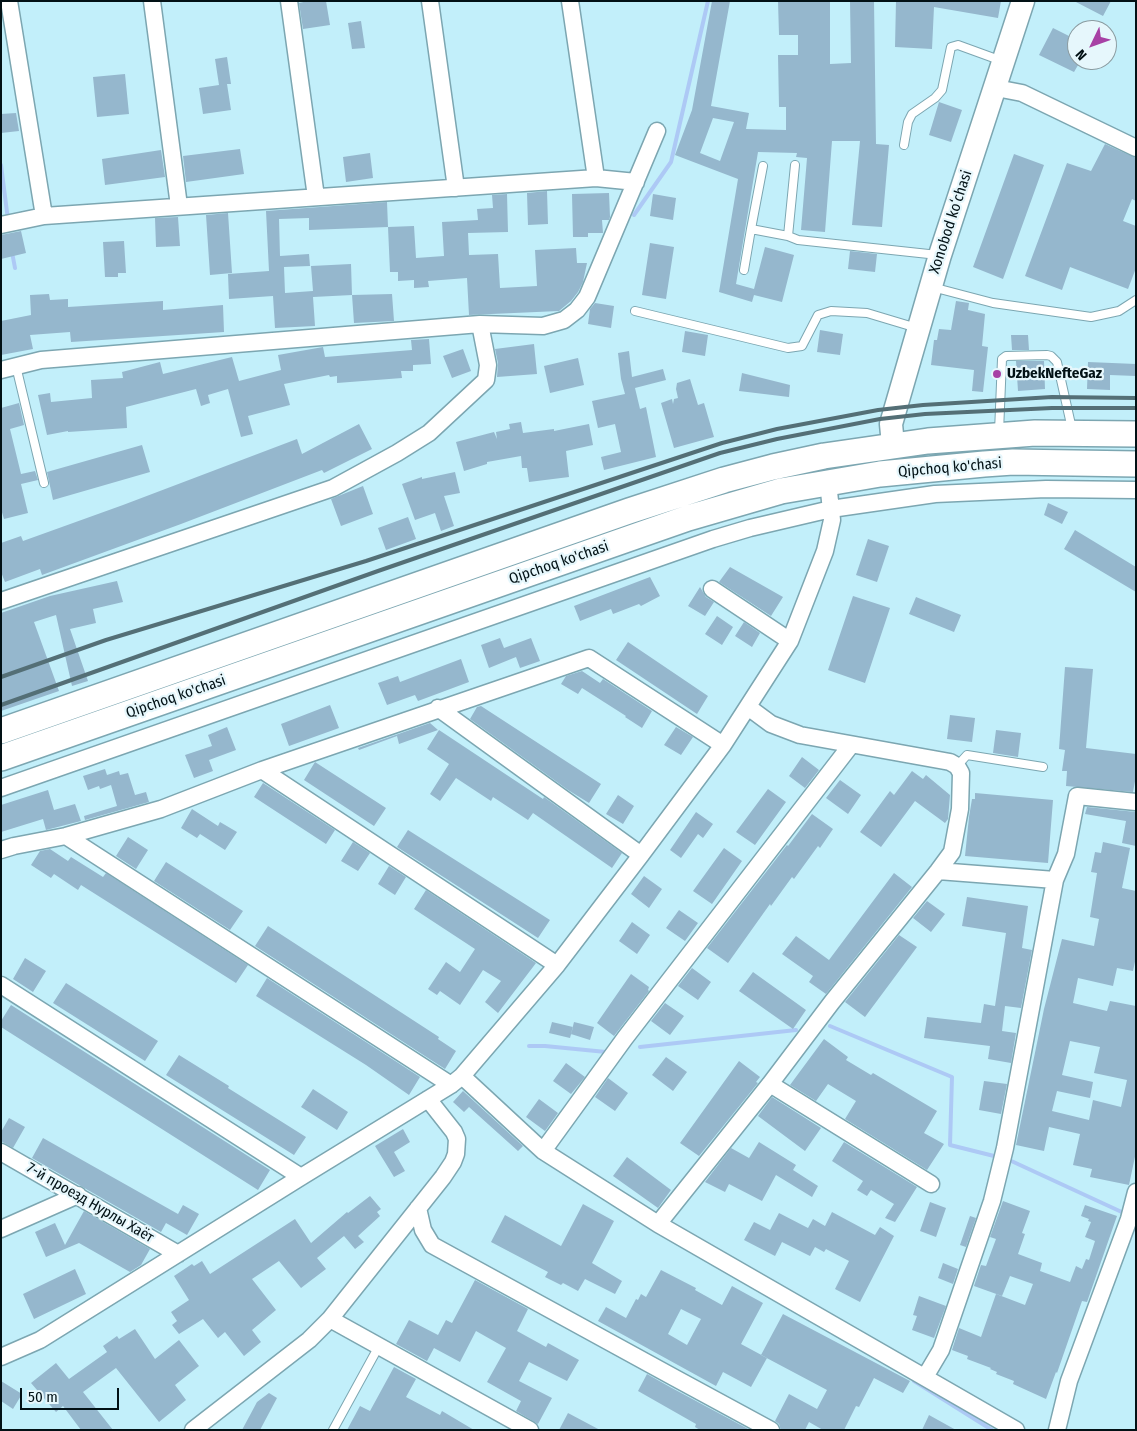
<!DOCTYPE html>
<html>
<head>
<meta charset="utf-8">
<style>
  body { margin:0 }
  #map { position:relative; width:1137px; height:1431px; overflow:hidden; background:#c2effa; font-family:"Fira Sans Condensed",sans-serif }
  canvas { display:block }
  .frame { position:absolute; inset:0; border:2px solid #021115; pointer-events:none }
  .north { position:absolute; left:1067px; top:20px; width:50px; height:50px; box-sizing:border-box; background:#e6f7fc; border:1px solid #8b9ba0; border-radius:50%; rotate:228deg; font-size:14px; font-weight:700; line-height:20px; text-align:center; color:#021115 }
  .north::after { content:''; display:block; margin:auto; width:18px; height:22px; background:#a741a5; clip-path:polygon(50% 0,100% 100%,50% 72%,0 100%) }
  .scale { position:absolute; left:20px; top:1388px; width:99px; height:22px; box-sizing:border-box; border:2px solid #021115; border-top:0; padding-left:6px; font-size:15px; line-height:18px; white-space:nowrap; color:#021115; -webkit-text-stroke:4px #e6f7fc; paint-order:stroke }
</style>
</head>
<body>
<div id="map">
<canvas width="1137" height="1431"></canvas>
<div class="frame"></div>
<div class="north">N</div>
<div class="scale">50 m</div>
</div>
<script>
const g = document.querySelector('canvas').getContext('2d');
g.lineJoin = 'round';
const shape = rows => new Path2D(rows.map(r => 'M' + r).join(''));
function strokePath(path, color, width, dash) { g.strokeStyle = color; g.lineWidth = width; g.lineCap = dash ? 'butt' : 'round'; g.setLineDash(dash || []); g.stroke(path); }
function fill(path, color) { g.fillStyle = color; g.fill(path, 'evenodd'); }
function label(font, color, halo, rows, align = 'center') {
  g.font = font + ' "Fira Sans Condensed",sans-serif'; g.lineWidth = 4.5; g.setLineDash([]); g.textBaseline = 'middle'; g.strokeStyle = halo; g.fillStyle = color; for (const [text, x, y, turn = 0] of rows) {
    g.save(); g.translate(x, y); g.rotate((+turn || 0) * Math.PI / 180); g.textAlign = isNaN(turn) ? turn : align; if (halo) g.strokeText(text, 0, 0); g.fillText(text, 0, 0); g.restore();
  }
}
strokePath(shape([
  [1,165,8,220],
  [634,215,671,162,708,1],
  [12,252,15,268],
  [830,1026,952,1077,950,1145,998,1157],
  [529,1046,545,1046,606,1052],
  [640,1047,796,1030],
  [1007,1159,1126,1214],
  [914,1381,992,1430]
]), '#adc9f5', 4);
fill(shape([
  [308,1,326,1,330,25,303,29,299,3],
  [712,1,730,1,711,106,749,113,746,129,786,130,786,107,779,107,778,55,798,55,798,35,779,35,778,1,830,1,830,64,851,63,850,1,874,1,876,144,889,145,882,227,852,225,860,141,832,141,825,232,801,230,807,158,796,157,797,153,758,152,736,284,754,289,765,247,794,255,782,302,754,295,752,302,719,292,738,179,675,155,692,110],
  [713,118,734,122,720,161,700,153],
  [896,1,1001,1,998,18,934,7,932,49,895,47],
  [1074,1,1111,1,1103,16],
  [361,21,365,48,352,49,348,23],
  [1053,28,1077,40,1077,60,1081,60,1074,72,1039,55],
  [227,57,231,84,227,84,231,110,203,114,199,88,219,85,215,59],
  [125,74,129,114,97,117,93,77],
  [939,102,962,110,951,142,929,135],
  [16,113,19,131,1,133,1,114],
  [1105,144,1136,158,1136,201,1132,199,1123,221,1136,226,1136,268,1128,289,1070,267,1062,290,1025,276,1067,163,1091,171],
  [240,149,244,174,186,182,183,156],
  [161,150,165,177,105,185,102,159],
  [370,153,373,178,346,182,343,157],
  [1014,154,1044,165,1003,279,973,267],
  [547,191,548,224,528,225,527,193],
  [609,193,610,217,609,220,602,220,603,233,588,233,588,237,573,237,572,194],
  [507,194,508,232,468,233,469,255,498,254,500,288,537,286,535,250,576,248,577,263,587,263,583,282,578,292,571,301,559,311,469,315,467,278,428,281,429,287,414,288,414,280,398,281,398,272,390,272,388,227,414,226,416,258,444,256,442,222,478,220,477,209,493,208,492,195],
  [653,194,676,198,673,220,650,216],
  [387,202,388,227,309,230,309,218,279,219,280,256,309,254,310,266,284,267,285,293,313,291,311,266,351,264,352,295,313,297,315,326,275,328,273,296,229,299,228,274,269,271,266,211],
  [228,213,232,273,210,275,206,215],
  [178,217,180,246,156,247,155,218],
  [21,231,26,253,1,259,1,235],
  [124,241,126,273,118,273,118,277,105,277,103,242],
  [650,243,674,247,666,299,642,295],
  [850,251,877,254,875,272,848,269],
  [49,294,50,300,68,299,68,307,163,301,163,310,223,305,224,332,71,342,70,332,30,335,33,349,1,355,1,321,31,315,30,295],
  [392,294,394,321,354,323,352,295],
  [956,301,969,303,968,310,985,314,982,346,988,347,983,392,972,391,974,370,931,365,934,340,937,340,939,329,951,330],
  [595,303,614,306,611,328,588,324,590,309],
  [820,330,843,334,840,355,817,352],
  [685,331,708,335,705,356,682,352],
  [1011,335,1028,335,1029,350,1012,350],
  [429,339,431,364,413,365,413,371,401,371,402,378,337,383,337,376,330,377,329,375,284,384,290,405,248,416,253,434,241,437,228,389,208,395,210,403,201,406,196,389,126,407,127,428,68,432,68,431,47,435,38,395,50,393,51,402,92,398,91,380,123,378,122,372,160,362,163,374,232,357,239,381,281,370,278,355,323,347,325,357,412,350,411,340],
  [534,344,537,374,497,377,498,363,495,349],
  [463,349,471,371,452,378,443,356],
  [629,351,632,377,663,369,666,380,635,388,640,409,646,407,656,457,604,470,601,457,621,452,615,424,598,428,592,401,625,394,621,379,618,353],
  [578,358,584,385,550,393,544,366],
  [1016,361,1044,361,1045,389,1018,391],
  [1088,362,1136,364,1136,376,1110,375,1110,390,1087,389],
  [742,373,790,385,789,397,739,391],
  [690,379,698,405,704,403,714,437,674,448,661,403,672,399,673,404,674,399,678,398,676,389,677,383],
  [19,403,24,425,10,429,21,474,35,471,38,480,21,484,28,513,4,519,1,509,1,408],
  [521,422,523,433,554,429,554,431,589,424,593,445,566,451,569,477,529,482,527,468,522,468,521,456,487,462,487,464,464,471,456,442,494,432,497,439,496,432,510,429,509,424],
  [359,424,372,449,324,473,322,470,181,524,42,575,40,569,5,582,1,572,1,543,21,536,23,541,123,505,297,439,302,454],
  [142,445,150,472,53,500,47,472],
  [455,472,460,493,444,496,454,526,441,531,435,513,415,520,402,484,422,477,422,479],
  [363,486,373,514,341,526,331,499],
  [1048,503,1068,512,1062,524,1044,515],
  [408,517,416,539,386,550,378,528],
  [1075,530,1136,567,1136,592,1064,549],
  [868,539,889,546,877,582,856,575],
  [730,567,783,597,771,616,719,582],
  [650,577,660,596,641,606,639,604,613,614,611,609,580,621,574,606],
  [117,581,123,602,93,609,96,623,70,629,88,681,72,686,56,615,34,622,59,691,1,711,1,613,50,596],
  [700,587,706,597,714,602,705,616,688,606],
  [853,596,890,608,865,683,828,670],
  [916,597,961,615,954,632,909,614],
  [717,616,733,627,722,645,705,634],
  [744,622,760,633,752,647,735,636],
  [500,638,504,648,531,638,540,661,520,668,516,657,489,668,481,645],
  [628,642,708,696,697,714,616,660],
  [461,659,469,682,418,701,415,695,387,705,378,683,398,676,400,682],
  [1065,667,1093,669,1086,748,1136,754,1136,776,1133,792,1066,786,1067,771,1062,771,1065,750,1059,749],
  [582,671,600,683,603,679,652,711,642,728,625,717,626,716,582,688,578,694,561,684,566,676],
  [330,705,339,728,289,746,281,724],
  [481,706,601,784,589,803,568,790,470,719,477,707],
  [950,715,975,718,972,742,947,739],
  [430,723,438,730,399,744,397,736,359,750,358,748],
  [227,727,236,750,209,760,213,771,194,778,185,755,212,746,208,735],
  [676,727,693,737,681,755,664,745],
  [439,730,543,799,544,797,622,853,612,868,533,813,528,820,493,797,491,801,456,778,440,801,430,794,449,764,427,749],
  [996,730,1021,733,1018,757,993,753],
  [802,757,819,770,805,788,789,776],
  [315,762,386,808,374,826,304,780],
  [105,769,107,775,119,771,120,775,128,773,135,795,146,792,149,802,85,820,84,816,117,806,111,785,100,789,99,786,88,790,83,776],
  [912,771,923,779,926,775,950,795,948,819,945,823,915,801,881,847,860,832,890,791,894,795],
  [840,780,861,795,848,814,826,798],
  [263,783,335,830,326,844,254,797],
  [768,789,786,802,755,845,736,832],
  [48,790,54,810,75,804,81,821,46,830,43,819,1,832,1,805],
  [975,793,1053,800,1048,863,965,856,969,817,972,799,975,799],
  [618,795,634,806,623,824,606,814],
  [1087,807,1136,812,1136,846,1122,843,1126,821,1085,814],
  [192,809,218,826,220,822,237,832,225,850,200,834,197,838,181,828],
  [696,812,713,824,703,838,698,834,681,858,670,850],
  [812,814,833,829,820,848,818,846,794,879,792,877,771,906,770,904,728,963,707,948,787,845,788,846],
  [408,830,550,920,538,938,397,847],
  [128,837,148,850,136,869,116,856],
  [353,842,370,853,358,871,341,861],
  [1103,842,1130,848,1122,888,1136,891,1136,957,1133,971,1117,968,1113,986,1078,978,1073,1003,1107,1011,1110,1001,1136,1006,1136,1152,1129,1185,1090,1177,1092,1169,1073,1165,1080,1134,1049,1127,1044,1151,1016,1145,1044,1009,1062,939,1094,946,1099,919,1090,917,1097,873,1091,872,1095,852,1101,853],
  [1070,1041,1100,1047,1094,1073,1127,1080,1121,1107,1093,1100,1089,1120,1052,1111,1057,1091,1090,1098,1093,1082,1062,1075],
  [724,848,742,861,712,904,693,891],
  [50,849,68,861,71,857,103,877,106,873,248,965,236,983,81,885,78,890,54,874,51,878,31,865,40,851],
  [166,862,243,911,230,930,154,881],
  [389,866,406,877,395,895,378,884],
  [894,873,912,887,826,994,809,982,813,976,782,954,796,936,829,960],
  [644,876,662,889,649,908,631,894],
  [426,890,536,963,498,1013,485,1002,501,981,483,970,460,1005,440,991,437,995,428,989,446,962,460,972,475,949,414,909],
  [967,897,1028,906,1022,948,1032,950,1021,1008,1005,1006,1002,1031,1016,1033,1011,1063,988,1059,990,1046,924,1038,927,1017,981,1023,984,1004,995,1006,1006,933,962,926],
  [927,901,945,914,931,932,913,918],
  [679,910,698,923,685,941,666,928],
  [632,922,650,935,637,954,619,941],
  [268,926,439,1037,438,1039,456,1051,445,1069,255,946],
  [899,935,917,947,865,1017,845,1002],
  [25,958,46,971,33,992,13,979],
  [692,968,711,982,698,1000,678,986],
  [753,972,806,1010,793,1029,739,991],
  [631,974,649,987,648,990,649,991,614,1036,597,1023],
  [267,978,420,1077,409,1095,366,1065,256,996],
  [66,983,158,1041,145,1061,53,1003],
  [665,1003,684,1016,670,1035,651,1021],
  [11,1005,270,1170,258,1190,1,1027,1,1021],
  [552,1022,573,1027,570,1038,549,1033],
  [574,1022,594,1027,590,1040,571,1034],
  [824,1039,848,1057,846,1060,871,1075,873,1073,937,1111,924,1133,944,1144,927,1170,845,1119,856,1101,828,1084,816,1101,790,1085],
  [179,1055,229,1086,228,1088,306,1137,294,1155,166,1075],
  [666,1057,687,1072,673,1091,652,1075],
  [739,1061,760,1077,756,1082,758,1083,699,1156,680,1143],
  [566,1063,585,1077,571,1094,553,1081],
  [608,1078,628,1093,615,1111,595,1097],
  [984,1081,1007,1084,1001,1114,979,1110],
  [313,1089,348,1112,337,1130,301,1107],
  [463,1091,523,1146,518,1151,469,1107,464,1112,453,1102],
  [772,1097,821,1128,805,1151,758,1116],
  [539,1099,558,1113,545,1131,526,1117],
  [9,1118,25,1127,13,1148,1,1141,1,1132],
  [403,1129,410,1142,394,1152,405,1171,394,1177,375,1146],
  [43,1138,178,1214,183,1205,199,1214,187,1235,166,1223,161,1232,32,1158],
  [759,1142,796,1165,793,1170,818,1186,812,1197,776,1175,762,1201,729,1184,725,1192,705,1182,731,1148,749,1158],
  [844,1142,917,1187,895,1222,885,1218,894,1204,871,1190,867,1196,857,1190,863,1181,832,1161],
  [627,1157,671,1190,658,1208,613,1176],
  [370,1196,381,1209,377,1212,380,1216,358,1236,364,1242,355,1249,344,1236,317,1258,326,1269,301,1288,279,1261,252,1279,276,1310,252,1330,261,1342,244,1356,225,1332,218,1338,203,1319,179,1334,172,1325,177,1321,171,1312,189,1300,174,1276,192,1264,194,1266,202,1261,210,1274,295,1219,311,1243,347,1212,348,1213],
  [1003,1201,1030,1211,1022,1233,1025,1234,1018,1254,1042,1263,1040,1271,1070,1282,1076,1266,1082,1269,1086,1259,1089,1260,1095,1241,1085,1237,1091,1222,1088,1221,1089,1219,1081,1216,1085,1205,1117,1216,1087,1302,1082,1301,1057,1373,1056,1372,1046,1399,1013,1384,1014,1381,996,1374,997,1372,990,1369,991,1368,967,1359,968,1356,952,1350,959,1328,981,1337,996,1294,1025,1305,1033,1284,1010,1276,1002,1296,974,1286,981,1265,986,1266,996,1239,990,1237],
  [930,1202,946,1208,936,1237,920,1231],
  [583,1204,614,1221,592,1263,622,1281,615,1294,585,1279,578,1291,563,1283,561,1285,545,1277,548,1272,491,1242,505,1215,561,1246],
  [84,1211,150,1249,141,1265,130,1272,79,1243,46,1257,35,1232,55,1223,65,1245],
  [832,1212,875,1235,880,1227,894,1236,860,1302,835,1289,849,1261,826,1249,824,1252,815,1247,810,1256,782,1242,775,1256,744,1240,754,1222,770,1230,779,1213,808,1228,813,1219,825,1226],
  [970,1216,976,1218,966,1247,960,1245],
  [943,1263,958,1269,953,1284,938,1278],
  [75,1269,86,1294,34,1319,23,1294],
  [661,1270,696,1288,695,1290,722,1305,732,1286,763,1303,741,1344,767,1358,751,1387,723,1372,716,1386,598,1321,606,1307,626,1318,636,1299,638,1300,641,1294,646,1297],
  [681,1309,701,1319,687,1345,668,1334],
  [475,1280,528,1309,517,1331,546,1347,548,1343,579,1360,567,1381,529,1362,519,1381,552,1398,538,1424,516,1411,521,1401,487,1382,506,1348,476,1331,460,1362,434,1348,427,1361,396,1344,409,1320,438,1335,446,1320,452,1323],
  [919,1296,946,1306,934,1338,912,1330,917,1316,913,1315],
  [783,1314,910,1381,903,1393,874,1378,859,1407,856,1406,844,1430,823,1430,809,1422,805,1430,781,1430,779,1424,775,1421,789,1394,817,1409,827,1390,761,1355],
  [135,1329,155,1359,179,1340,199,1366,175,1385,186,1400,159,1422,116,1368,83,1392,113,1430,81,1430,63,1406,56,1412,31,1383,56,1363,69,1379,107,1352,103,1346,117,1336,119,1339],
  [394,1367,416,1379,406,1397,440,1415,442,1411,474,1430,347,1430,360,1406,370,1411],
  [647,1374,670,1387,750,1430,700,1430,695,1427,696,1424,638,1391],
  [1,1381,22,1394,13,1409,1,1401],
  [269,1393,277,1398,260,1430,242,1430,257,1402],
  [568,1413,600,1430,559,1430],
  [929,1415,956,1430,922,1430]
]), '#95b7cd');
const lane = shape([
  [904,145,908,122,912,114,935,98,942,90,951,47,958,45,1002,61],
  [795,165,788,236,798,240,938,255],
  [751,229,763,166],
  [744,270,751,229,788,236],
  [932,287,993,303,1091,317,1119,311,1136,300],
  [635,311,788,348,802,346,818,315,831,311,867,313,917,328],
  [16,366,44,483],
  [999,432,1002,359,1006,356,1047,355,1051,356,1057,362,1072,429],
  [957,766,967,755,1043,767],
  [333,1430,379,1346]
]);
const street = shape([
  [9,1,44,216],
  [152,1,179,206],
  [289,1,316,197],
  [430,1,456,188],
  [570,1,596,178],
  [996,88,1022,93,1136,148],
  [1,225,44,216,596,178,636,182],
  [1,370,41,360,480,324,543,326,564,320,577,310,587,297,657,131],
  [712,589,790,641],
  [1,601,333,488,397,453,429,433,486,380,488,365,480,324],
  [438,708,641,855],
  [262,770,557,965],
  [1,788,713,539,750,528,831,509,935,494,1046,489,1136,490],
  [66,836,451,1085],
  [1,850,14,846,66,836,161,809,262,770,589,658,723,745],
  [938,871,1055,880],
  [1,985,301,1177],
  [462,1076,543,1151,658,1224,1016,1430],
  [770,1084,931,1184],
  [543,1151,625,1038,851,745],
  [1,1152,178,1254],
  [418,1208,423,1230,432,1245,675,1378,771,1430],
  [658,1224,770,1084,832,1002,938,871,952,852,960,809,961,773,957,766,950,762,800,735,771,724,748,707],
  [1,1229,78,1195],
  [330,1319,530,1430],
  [1,1357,40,1340,301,1177,451,1085,462,1076,557,965,641,855,723,745,790,641,825,551,832,520,828,482],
  [925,1377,941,1350,992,1201,1005,1148,1055,880,1066,854,1077,796,1136,802],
  [193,1430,309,1340,330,1319,443,1177,453,1162,456,1154,457,1139,454,1132,428,1099],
  [1057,1430,1069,1381,1129,1219,1136,1192]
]);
const secondary = shape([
  [893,445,891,424,940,255,1023,1]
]);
const primary = shape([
  [1,731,629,511,724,480,773,467,824,456,928,441,1035,433,1136,434],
  [1,758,642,534,688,518,781,491,880,474,984,464,1013,462,1136,464]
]);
strokePath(lane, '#7ca6b1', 10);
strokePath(street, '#7ca6b1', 19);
strokePath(secondary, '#7ca6b1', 25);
strokePath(primary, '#7ca6b1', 28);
strokePath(lane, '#fff', 8);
strokePath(street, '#fff', 16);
strokePath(secondary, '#fff', 22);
strokePath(primary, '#fff', 25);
strokePath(shape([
  [1,677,106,640,366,561,722,443,777,429,878,410,923,405,1052,397,1136,398],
  [1,705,378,571,720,453,777,439,880,419,925,414,1052,408,1136,408]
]), '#546f76', 4);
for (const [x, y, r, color] of [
  [997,374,5,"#a741a5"]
]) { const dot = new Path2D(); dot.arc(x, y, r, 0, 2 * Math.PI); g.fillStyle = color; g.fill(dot); strokePath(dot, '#e6f7fc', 2); }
label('15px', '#021115', '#e6f7fc', [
  ["Xonobod koʻchasi",951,222,-72],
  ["Qipchoq ko'chasi",950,468,-5],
  ["Qipchoq ko'chasi",559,563,-19],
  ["Qipchoq ko'chasi",176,697,-19],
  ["7-й проезд Нурлы Хаёт",90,1203,30]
]);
label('bold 15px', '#021115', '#e6f7fc', [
  ["UzbekNefteGaz",1007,374]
], 'left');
</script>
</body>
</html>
